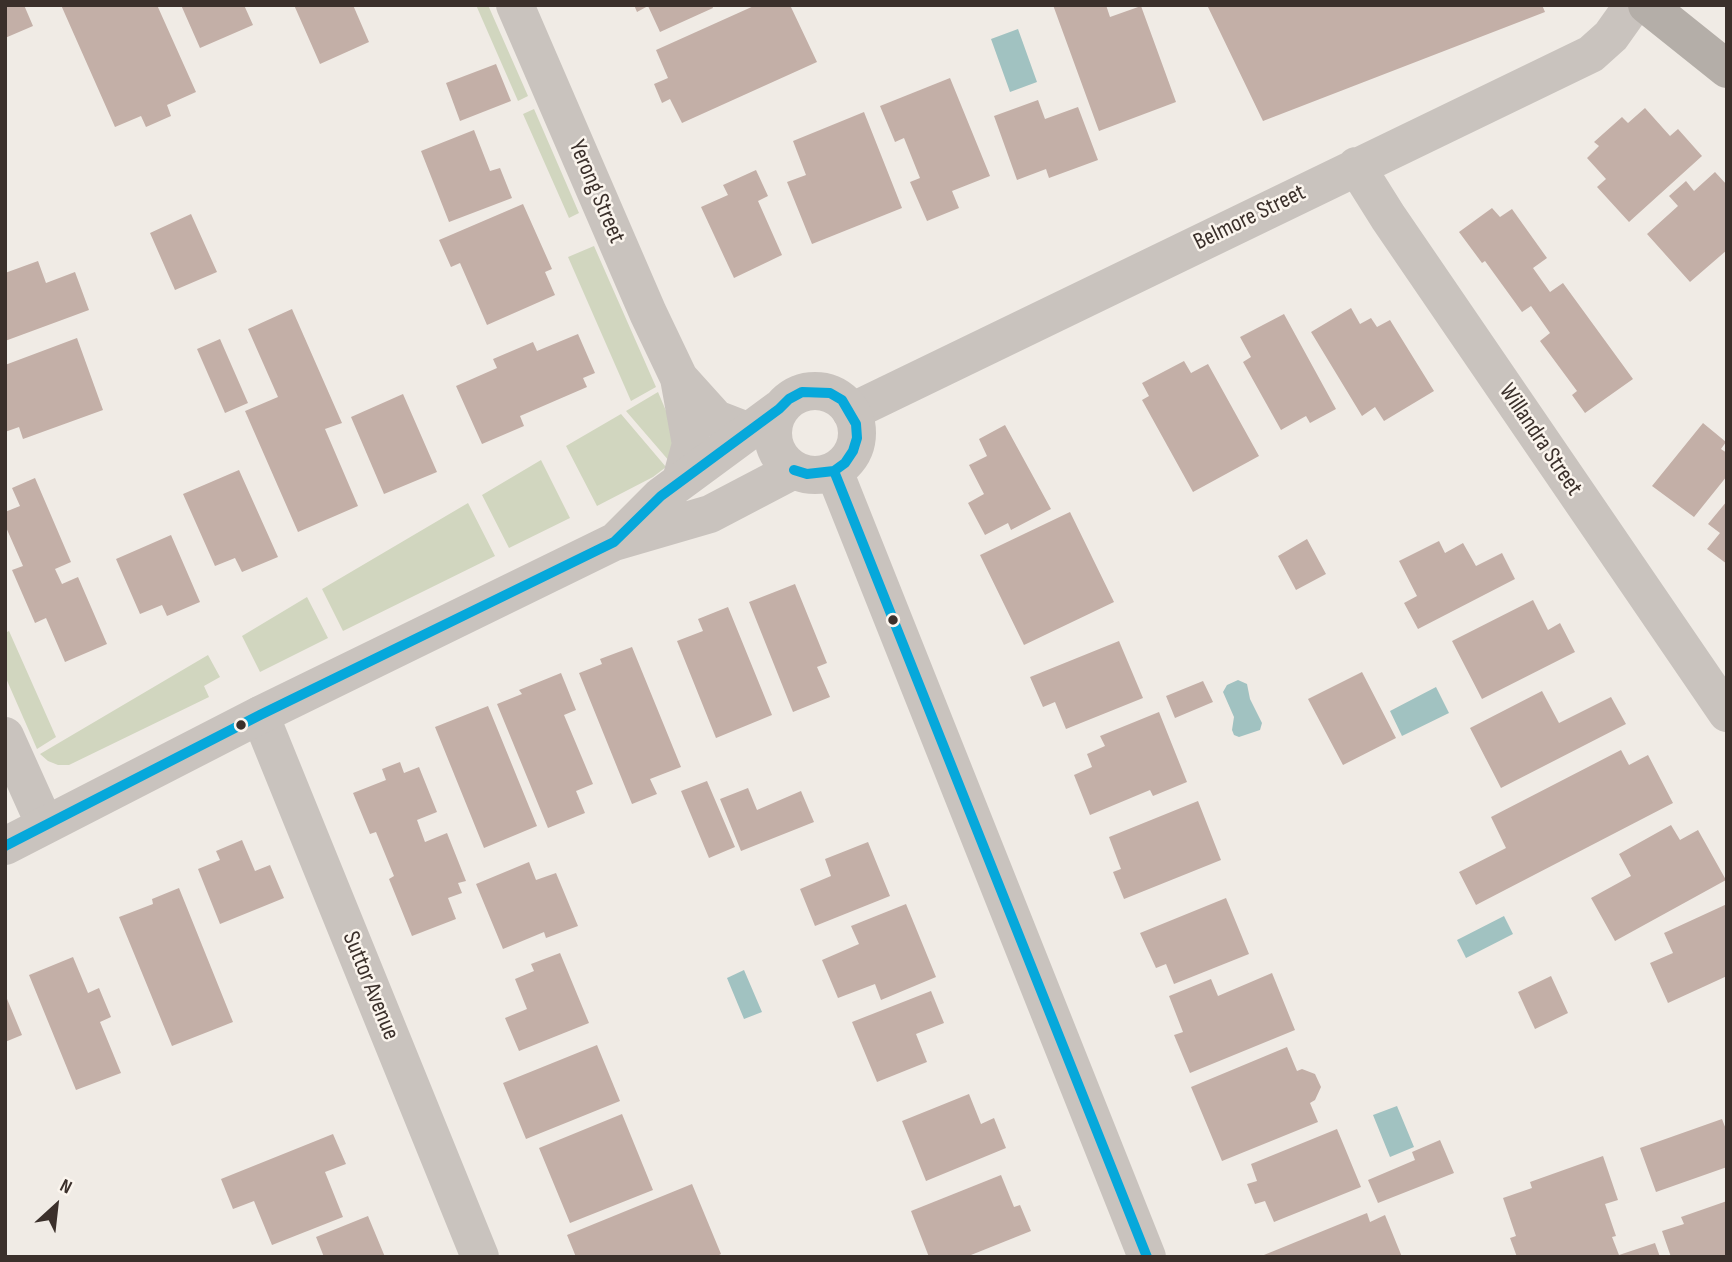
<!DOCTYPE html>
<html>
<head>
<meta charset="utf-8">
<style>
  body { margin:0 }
  #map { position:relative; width:1732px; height:1262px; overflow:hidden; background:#f0ebe5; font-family:"Sofia Sans Condensed",sans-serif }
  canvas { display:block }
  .frame { position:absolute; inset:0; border:7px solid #3b302b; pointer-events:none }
  .north { position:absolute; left:21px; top:1171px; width:70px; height:70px; -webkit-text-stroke:5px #fbf5ee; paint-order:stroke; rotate:27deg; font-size:19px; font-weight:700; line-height:28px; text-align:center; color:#3b302b }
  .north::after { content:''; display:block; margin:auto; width:24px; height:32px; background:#3b302b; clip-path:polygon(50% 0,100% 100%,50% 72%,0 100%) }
</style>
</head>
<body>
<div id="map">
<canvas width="1732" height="1262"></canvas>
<div class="frame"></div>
<div class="north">N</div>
</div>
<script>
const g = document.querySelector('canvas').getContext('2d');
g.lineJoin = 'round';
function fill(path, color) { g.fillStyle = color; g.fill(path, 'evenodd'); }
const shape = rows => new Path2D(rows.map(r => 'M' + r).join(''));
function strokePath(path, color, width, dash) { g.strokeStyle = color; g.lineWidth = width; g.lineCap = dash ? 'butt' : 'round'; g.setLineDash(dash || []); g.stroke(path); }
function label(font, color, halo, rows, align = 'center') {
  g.font = font + ' "Sofia Sans Condensed",sans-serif'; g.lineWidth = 5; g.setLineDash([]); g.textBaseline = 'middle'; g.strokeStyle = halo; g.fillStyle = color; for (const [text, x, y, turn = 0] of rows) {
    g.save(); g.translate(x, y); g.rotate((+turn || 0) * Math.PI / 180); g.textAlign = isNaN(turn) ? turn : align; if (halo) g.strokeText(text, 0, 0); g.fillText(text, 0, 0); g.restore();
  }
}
fill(shape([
  [476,5,488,5,528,96,518,101],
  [534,109,579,213,569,218,523,114],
  [594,246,656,387,631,401,568,257],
  [658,392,675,432,670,462,626,411],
  [621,414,666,467,653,477,597,506,566,446],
  [541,460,570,518,509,548,482,495],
  [468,503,495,556,343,631,322,589],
  [307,597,328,638,260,672,242,636],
  [9,631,56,737,37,749,5,676,5,633],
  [208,655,220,677,204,686,209,697,69,765,58,765,48,761,40,754]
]), '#d1d6bf');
fill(shape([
  [1018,29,1037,82,1010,92,991,39],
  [1238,680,1247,684,1250,699,1262,723,1260,730,1239,737,1234,735,1232,730,1234,717,1223,692,1227,685],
  [1436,687,1449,713,1402,736,1390,711],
  [1504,916,1513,934,1466,958,1457,940],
  [744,970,762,1012,744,1019,727,978],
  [1397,1106,1414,1147,1390,1157,1373,1115]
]), '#a1c2c1');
fill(shape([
  [5,5,24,5,33,26,5,38],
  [61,5,157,5,196,92,167,105,171,116,146,127,141,116,115,127],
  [181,5,244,5,253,25,200,48],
  [294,5,353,5,369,42,320,64],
  [634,5,712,5,713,8,660,32,648,6,637,12],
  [756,5,790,5,817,62,682,123,670,99,662,103,654,84,668,78,656,50],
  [1053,5,1106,5,1110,17,1141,6,1176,102,1099,131],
  [1207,5,1542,5,1545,12,1263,121],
  [496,64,511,101,460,121,446,83],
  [950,78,990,176,952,191,959,208,927,221,910,182,920,178,904,138,895,142,880,106],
  [1038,100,1045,119,1078,107,1098,160,1049,178,1046,169,1017,180,994,116],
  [1645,108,1670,136,1678,129,1702,156,1629,222,1597,187,1606,179,1587,158,1599,146,1594,142,1622,117,1628,123],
  [864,112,902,208,812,244,787,182,806,175,793,141],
  [474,130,490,171,500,168,512,198,449,222,421,151],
  [756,170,768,196,758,201,782,255,734,278,701,207,728,195,723,185],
  [1715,172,1727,185,1727,250,1690,282,1647,234,1678,206,1669,196,1686,181,1694,191],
  [523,204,552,269,545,272,555,295,487,325,460,263,451,267,439,240],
  [1492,208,1500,217,1512,209,1547,258,1533,268,1550,292,1563,283,1633,379,1585,413,1572,395,1577,391,1540,341,1550,333,1531,306,1522,312,1485,261,1482,263,1459,232],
  [191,214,217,272,175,290,150,233],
  [38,261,46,283,75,272,89,310,5,341,5,273],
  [1351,308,1360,324,1371,318,1377,327,1390,320,1434,391,1384,421,1375,407,1362,416,1311,332],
  [292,309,342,423,325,429,358,506,298,532,245,411,278,397,248,329],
  [1284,314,1336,409,1310,423,1306,416,1281,430,1243,362,1251,357,1240,337],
  [578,334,595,373,583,378,587,387,520,416,524,426,482,444,456,386,497,368,493,359,533,342,537,351],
  [77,338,103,410,23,439,19,427,5,432,5,365],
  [220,339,248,403,225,413,197,349],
  [1184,361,1191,373,1208,364,1259,456,1193,492,1142,400,1149,396,1142,383],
  [403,394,437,472,384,494,351,417],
  [1703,423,1726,442,1721,449,1727,453,1727,476,1694,517,1652,486],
  [1005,425,1051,509,1011,530,1008,523,985,535,968,503,984,494,969,465,987,456,979,439],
  [239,470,278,557,242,572,235,558,215,566,183,494],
  [35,478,71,562,55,569,62,584,78,577,107,644,65,662,46,618,35,623,12,570,23,566,5,525,5,512,20,506,12,488],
  [1727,501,1727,564,1707,549,1720,533,1708,524],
  [1070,512,1114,602,1024,645,980,555],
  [171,535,200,602,167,616,162,605,140,614,116,559],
  [1307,539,1326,574,1296,590,1278,556],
  [1439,541,1445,553,1463,543,1476,566,1502,553,1515,579,1418,629,1404,603,1417,596,1399,561],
  [795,584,827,663,817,667,830,697,793,712,749,602],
  [1533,600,1548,630,1560,623,1575,652,1482,699,1452,641],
  [728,607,772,715,716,738,677,641,703,631,698,619],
  [1119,641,1143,698,1066,729,1055,702,1043,707,1030,677],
  [632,647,681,767,650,779,657,794,632,804,579,673,602,664,600,659],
  [1362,672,1396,738,1343,765,1308,699],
  [561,673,576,710,564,715,593,784,576,791,585,813,548,828,497,704,522,694,519,690],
  [1203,681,1213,702,1175,718,1166,696],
  [1542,691,1559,723,1611,697,1626,724,1501,788,1470,728],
  [488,706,537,826,484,848,435,727],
  [1159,712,1187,782,1153,796,1150,790,1090,815,1074,775,1092,767,1087,754,1105,746,1100,736],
  [1621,750,1629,765,1648,755,1673,803,1476,905,1459,872,1506,848,1491,817],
  [400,762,404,773,419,767,437,812,417,820,425,842,447,833,466,881,458,883,462,893,448,898,456,919,412,936,389,879,394,876,376,832,370,834,353,793,386,780,382,769],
  [707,781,735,847,709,858,681,791],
  [748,788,757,810,801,791,814,822,741,851,720,799],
  [1198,801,1221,860,1124,899,1113,872,1121,869,1109,837],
  [1671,825,1680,840,1698,830,1726,880,1615,941,1591,898,1631,876,1619,854],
  [242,840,255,871,270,865,284,898,220,924,198,869,220,860,216,851],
  [868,842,890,896,815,926,800,889,831,876,825,859],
  [529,862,536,880,556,873,578,926,546,938,544,932,503,949,476,884],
  [179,888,233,1022,172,1046,119,917,153,904,152,899],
  [1226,898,1249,954,1174,984,1166,964,1156,968,1140,933],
  [906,904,936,977,881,1000,875,984,838,998,822,960,859,944,851,926],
  [1727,904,1727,976,1668,1003,1650,963,1673,953,1664,933],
  [560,953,589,1023,519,1051,505,1018,527,1009,515,979,534,971,531,964],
  [73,957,88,993,99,988,111,1017,100,1022,121,1073,76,1090,29,975],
  [1272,973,1295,1030,1190,1073,1174,1035,1183,1032,1169,996,1211,979,1218,996],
  [1551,976,1568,1013,1535,1029,1518,992],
  [931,991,944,1023,916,1034,927,1062,877,1082,852,1022],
  [5,994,22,1035,5,1042],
  [597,1045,620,1101,526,1139,503,1083],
  [1287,1047,1297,1071,1302,1069,1315,1074,1321,1087,1315,1100,1310,1103,1318,1122,1222,1161,1191,1087],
  [969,1094,981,1124,994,1118,1006,1148,926,1181,902,1121],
  [622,1114,653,1190,570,1223,539,1148],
  [1722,1119,1727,1132,1727,1167,1656,1192,1640,1148],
  [1337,1129,1361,1187,1274,1222,1265,1201,1255,1204,1247,1184,1257,1181,1251,1164],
  [333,1134,346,1164,325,1172,343,1217,272,1245,254,1201,233,1209,221,1179],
  [1440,1140,1454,1173,1378,1203,1368,1180,1415,1160,1412,1152],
  [1603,1156,1618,1200,1605,1204,1616,1236,1612,1237,1619,1255,1655,1243,1660,1257,1517,1257,1510,1238,1516,1236,1503,1198,1532,1188,1530,1182],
  [1001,1175,1014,1207,1020,1205,1031,1231,966,1257,929,1257,911,1211],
  [692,1184,721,1254,715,1257,576,1257,567,1235],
  [1727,1201,1727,1257,1671,1257,1662,1231,1684,1224,1681,1217],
  [1367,1213,1370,1222,1385,1215,1402,1257,1259,1257],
  [368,1216,385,1257,324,1257,316,1237]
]), '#c3afa7');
strokePath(shape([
  [515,5,648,313,679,378,691,444,681,480],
  [1356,166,1388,217,1727,713],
  [679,378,716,419,747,431],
  [851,412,1591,54,1611,36,1633,5],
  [260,715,480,1257],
  [5,736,45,825]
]), '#c9c3be', 38);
strokePath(shape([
  '773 433a42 42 0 1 1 84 0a42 42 0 1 1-84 0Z',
  [834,471,1147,1257],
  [618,539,661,496,779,409],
  [5,846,260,715,614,542,710,514,794,470]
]), '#c9c3be', 38);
strokePath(shape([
  [1647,5,1727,69]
]), '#b4aea8', 38);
strokePath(shape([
  [834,471,1147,1257],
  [5,846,260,715,614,542,661,496,779,409,789,399,802,392,830,393,842,400,856,424,857,438,853,451,845,463,834,471,807,474,794,470]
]), '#06a8db', 10);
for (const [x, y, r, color] of [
  [893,620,6,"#3b302b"],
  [241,725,6,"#3b302b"]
]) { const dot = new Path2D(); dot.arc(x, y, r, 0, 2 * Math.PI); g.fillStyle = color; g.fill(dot); strokePath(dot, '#fbf5ee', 2.5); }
label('24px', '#3b302b', '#fbf5ee', [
  ["Yerong Street",596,192,67],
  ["Belmore Street",1250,218,-26],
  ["Willandra Street",1540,440,56],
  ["Suttor Avenue",370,986,68]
]);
</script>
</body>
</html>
